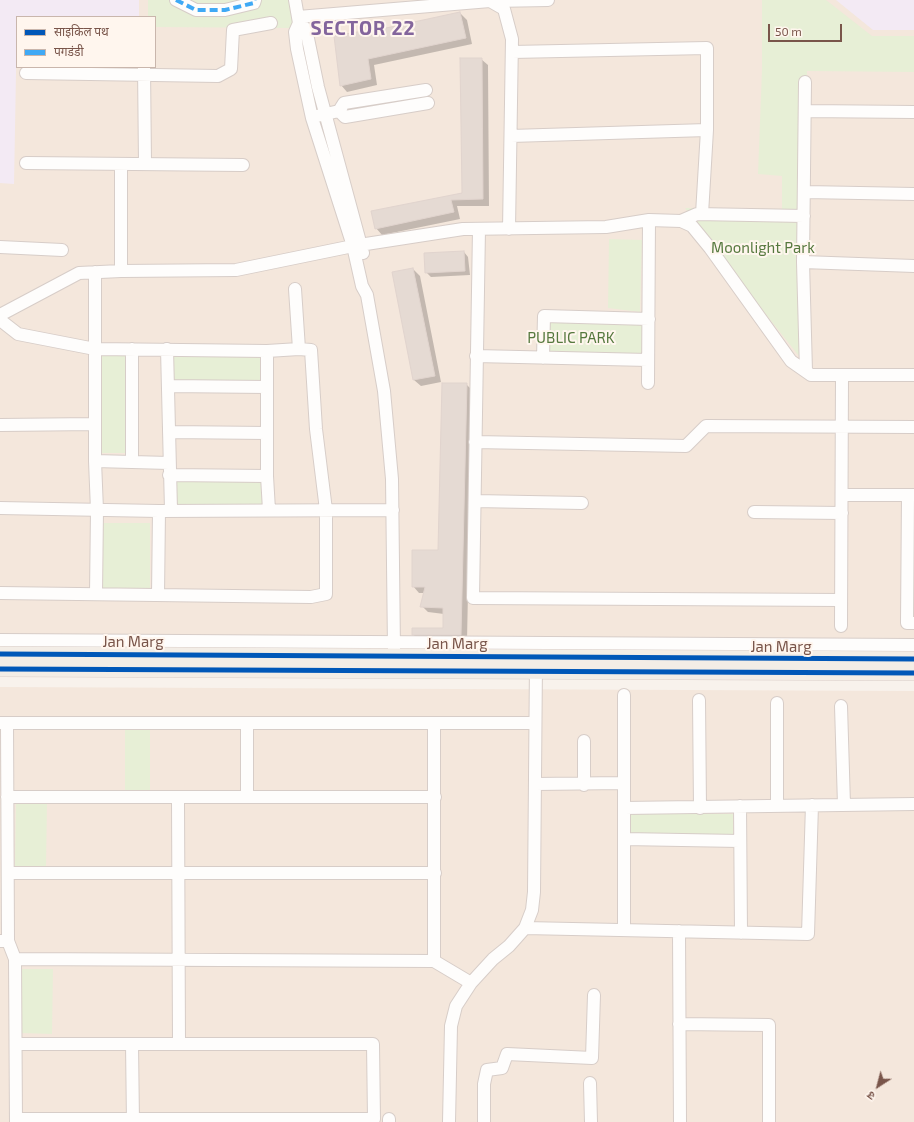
<!DOCTYPE html>
<html>
<head>
<meta charset="utf-8">
<style>
  body { margin:0 }
  #map { position:relative; width:914px; height:1122px; overflow:hidden; background:#f8f2ec; font-family:"Exo 2","Noto Sans Devanagari",sans-serif }
  canvas { display:block }
  .legend { position:absolute; left:16px; top:16px; width:140px; height:52px; box-sizing:border-box; background:#fff6ee; border:1px solid #c9b6ac; margin:0; padding:5px 7px; list-style:none; font-size:12px; color:#79554a }
  .legend li { display:flex; align-items:center; gap:8px; height:20px }
  .legend b { width:20px; border:1px solid #c9b6ac }
  .north { position:absolute; left:858px; top:1066px; width:40px; height:40px; -webkit-text-stroke:3px #fff6ee; paint-order:stroke; rotate:216deg; font-size:11px; font-weight:700; line-height:16px; text-align:center; color:#79554a }
  .north::after { content:''; display:block; margin:auto; width:14px; height:18px; background:#79554a; clip-path:polygon(50% 0,100% 100%,50% 72%,0 100%) }
  .scale { position:absolute; left:768px; top:24px; width:74px; height:18px; box-sizing:border-box; border:2px solid #79554a; border-top:0; padding-left:5px; font-size:12px; line-height:14px; white-space:nowrap; color:#79554a; -webkit-text-stroke:3px #fff6ee; paint-order:stroke }
</style>
</head>
<body>
<div id="map">
<canvas width="914" height="1122"></canvas>
<ul class="legend">
<li><b style="height:5px;background:#0057b8"></b>साइकिल पथ</li>
<li><b style="height:5px;background:#3fa9f5"></b>पगडंडी</li>
</ul>
<div class="north">उ</div>
<div class="scale">50 m</div>
</div>
<script>
const g = document.querySelector('canvas').getContext('2d');
g.lineJoin = 'round';
function fill(path, color) { g.fillStyle = color; g.fill(path, 'evenodd'); }
const shape = rows => new Path2D(rows.map(r => 'M' + r).join(''));
function strokePath(path, color, width, dash) { g.strokeStyle = color; g.lineWidth = width; g.lineCap = dash ? 'butt' : 'round'; g.setLineDash(dash || []); g.stroke(path); }
function label(font, color, halo, rows, align = 'center') {
  g.font = font + ' "Exo 2",sans-serif'; g.lineWidth = 4; g.setLineDash([]); g.textBaseline = 'middle'; g.strokeStyle = halo; g.fillStyle = color; for (const [text, x, y, turn = 0] of rows) {
    g.save(); g.translate(x, y); g.rotate((+turn || 0) * Math.PI / 180); g.textAlign = isNaN(turn) ? turn : align; if (halo) g.strokeText(text, 0, 0); g.fillText(text, 0, 0); g.restore();
  }
}
fill(shape([
  [0,0,914,0,914,650,0,640],
  [17,17,155,17,155,67,17,67],
  [0,687,914,691,914,1122,0,1122]
]), '#f4e7dc');
fill(shape([
  [0,0,139,0,139,17,17,17,14,184,0,183],
  [836,0,914,0,914,30,873,30]
]), '#f3eaf4');
fill(shape([
  [148,0,292,0,293,28,155,27,155,17,148,17],
  [762,0,826,0,872,36,914,36,914,72,807,71,799,356,729,268,685,208,782,209,782,176,758,174,762,70],
  [609,239,642,240,640,312,608,308],
  [544,316,649,319,648,360,543,358],
  [99,351,128,351,129,453,99,453],
  [171,353,264,354,264,384,171,383],
  [173,478,264,479,264,512,173,512],
  [102,523,150,523,150,590,103,590],
  [125,726,150,728,150,792,125,792],
  [16,802,47,802,46,867,15,866],
  [629,813,733,814,733,836,629,834],
  [22,969,53,969,52,1034,21,1033]
]), '#e7efd6');
fill(shape([
  [460,13,467,20,472,44,374,65,377,85,347,92,341,85,363,32,364,33],
  [481,59,488,65,489,206,457,206,460,219,382,235,376,228,463,193],
  [464,252,468,257,470,275,431,277,426,272],
  [413,269,420,276,441,382,421,386,414,380],
  [466,384,472,390,467,641,419,641,413,634,444,630,444,614,428,612,422,606,424,593,419,593,413,586,439,551]
]), '#0003');
const building = shape([
  [460,12,466,38,368,59,371,79,340,86,334,36,363,31,363,33,460,12],
  [460,58,482,58,483,199,451,200,454,212,375,229,371,211,462,193,460,58],
  [464,251,465,271,425,273,424,253,464,251],
  [413,268,435,376,413,380,392,272,413,268],
  [442,383,467,383,461,635,412,635,412,628,443,628,443,608,420,607,425,587,412,587,412,550,438,550,442,383]
]);
fill(building, '#e5dad3');
strokePath(building, '#e1d4ce', 1);
const minor = shape([
  [176,0,196,10,225,10,254,3,255,0],
  [295,0,299,23,295,32,297,49,312,118,353,246,362,286,367,295,384,391,392,479,394,649],
  [493,1,548,0],
  [298,17,490,1,504,9,512,39,509,229],
  [299,23,306,29,318,87,363,253],
  [512,52,707,48,707,130,702,214],
  [144,67,145,164],
  [26,73,218,76,231,69,233,30,271,23],
  [805,82,803,262,806,371],
  [339,111,345,117,428,103],
  [805,111,914,112],
  [317,116,339,111,344,103,426,90],
  [511,136,707,130],
  [26,163,243,165],
  [805,192,914,194],
  [681,221,697,214,804,216],
  [479,229,473,598,841,600],
  [0,247,62,250],
  [803,262,914,266],
  [121,271,121,164],
  [95,272,95,461,97,510,96,594],
  [0,315,79,273,121,271,236,270,353,246,463,229,606,227,649,220,681,221,692,226,710,248,791,361,811,375,914,375],
  [0,320,18,334,95,349,267,351,299,349],
  [132,349,132,462],
  [167,349,171,510],
  [267,351,267,476,269,510],
  [476,356,648,360],
  [543,358,544,316,649,319],
  [648,383,649,220],
  [168,386,267,387],
  [0,425,95,424],
  [169,432,267,433],
  [475,442,686,446,706,426,914,427],
  [95,461,169,463],
  [169,475,267,476],
  [842,495,914,495],
  [908,495,907,623,914,623],
  [475,501,582,503],
  [0,508,159,511,393,510],
  [754,512,842,513],
  [0,593,311,597,326,594,326,510,316,429,311,350,299,349,295,289],
  [158,595,159,511],
  [841,626,842,376],
  [0,640,914,645],
  [624,695,624,930],
  [699,700,700,808],
  [777,703,777,806],
  [841,706,844,805],
  [0,723,535,723],
  [7,723,8,941],
  [247,723,247,797],
  [535,784,624,783],
  [584,785,584,741],
  [7,797,435,797],
  [178,798,179,1044],
  [740,806,741,933],
  [624,808,914,804],
  [624,839,740,841],
  [8,873,435,873],
  [525,928,808,934,812,805],
  [679,931,680,1122],
  [0,941,8,941,15,959,16,1122],
  [15,959,434,961,471,983],
  [434,961,434,723],
  [679,1024,769,1025,769,1122],
  [16,1044,373,1044,374,1119,16,1119],
  [132,1044,133,1122],
  [590,1083,591,1122],
  [389,1119,389,1122],
  [449,1122,451,1026,456,1006,471,983,493,959,509,946,525,928,532,910,534,892,536,662],
  [484,1122,484,1084,487,1070,502,1068,507,1054,592,1058,594,995]
]);
const major = shape([
  [0,654,914,659],
  [0,669,914,673]
]);
strokePath(minor, '#d7cdc8', 14);
strokePath(major, '#dacec9', 16);
strokePath(minor, '#fefdfc', 12);
strokePath(major, '#f3ede6', 15);
strokePath(shape([
  [176,0,196,10,225,10,254,3,255,0]
]), '#3fa9f5', 4, [8, 4]);
strokePath(shape([
  [0,654,914,659],
  [0,669,914,673]
]), '#0057b8', 5);
label('15px', '#56793e', '#fff6ee', [
  ["Moonlight Park",763,248],
  ["PUBLIC PARK",571,338]
]);
label('15px', '#79554a', '#fff6ee', [
  ["Jan Marg",133,642],
  ["Jan Marg",457,644],
  ["Jan Marg",781,647]
]);
g.letterSpacing = '1px';
label('bold 19px', '#83659c', '#fff6ee', [
  ["SECTOR 22",363,29]
]);
g.letterSpacing = '0px';
</script>
</body>
</html>
